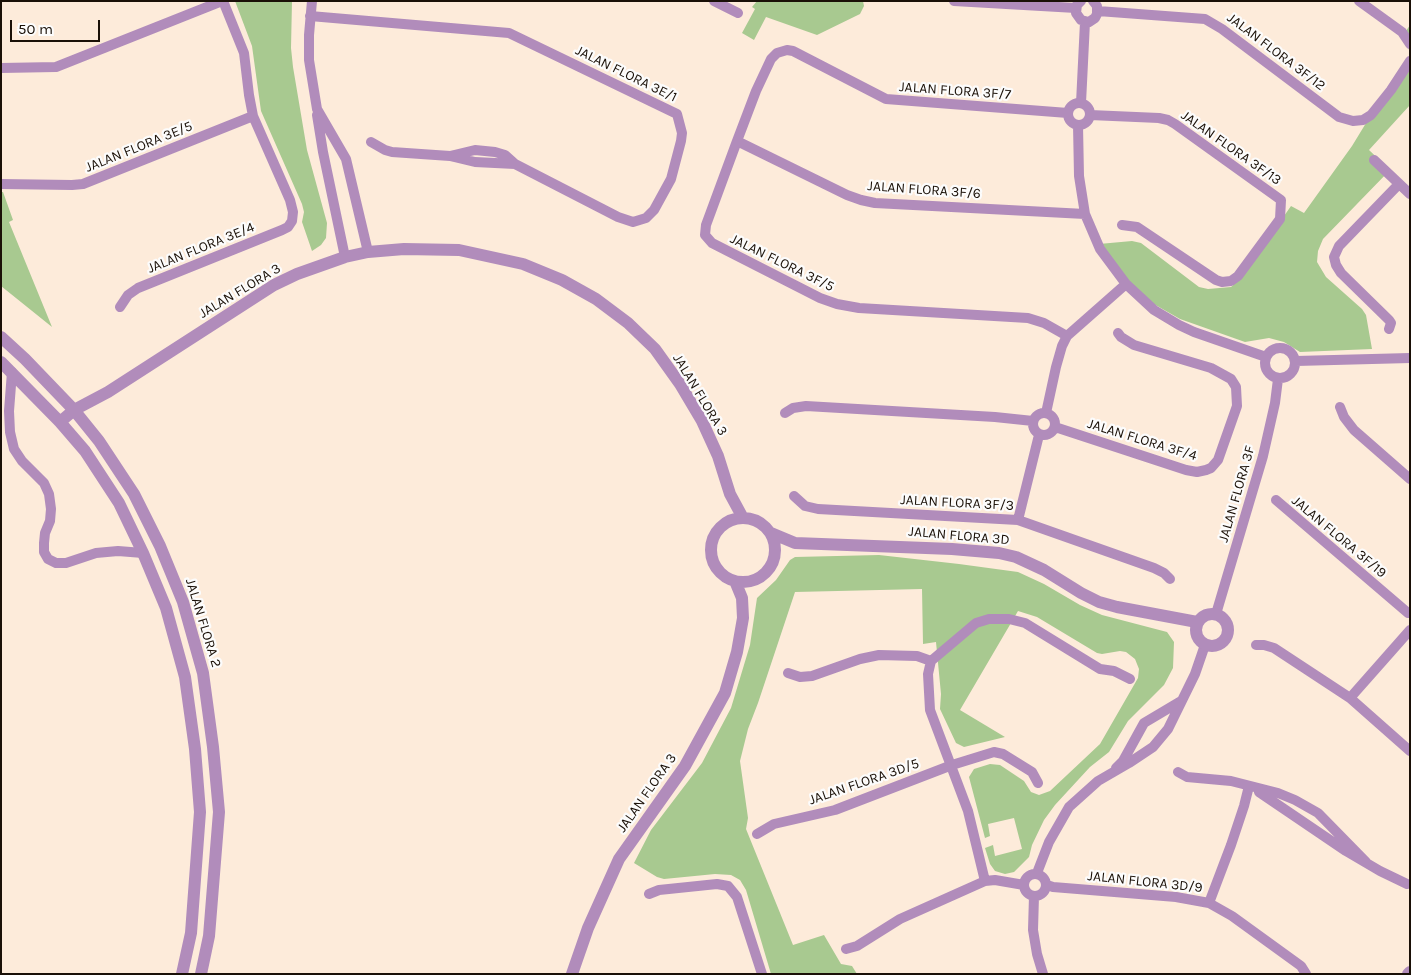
<!DOCTYPE html>
<html>
<head>
<meta charset="utf-8">
<style>
  body { margin:0 }
  #map { position:relative; width:1411px; height:975px; overflow:hidden; background:#fdebda; font-family:Karla,sans-serif }
  canvas { display:block }
  .frame { position:absolute; inset:0; border:2px solid #1a1007; pointer-events:none }
  .scale { position:absolute; left:10px; top:20px; width:90px; height:22px; box-sizing:border-box; border:2px solid #1a1007; border-top:0; padding-left:6px; font-size:15px; line-height:18px; white-space:nowrap; color:#1a1007; -webkit-text-stroke:4px #fcfcfc; paint-order:stroke }
</style>
</head>
<body>
<div id="map">
<canvas width="1411" height="975"></canvas>
<div class="frame"></div>
<div class="scale">50 m</div>
</div>
<script>
const g = document.querySelector('canvas').getContext('2d');
g.lineJoin = 'round';
function fill(path, color) { g.fillStyle = color; g.fill(path, 'evenodd'); }
const shape = rows => new Path2D(rows.map(r => 'M' + r).join(''));
function strokePath(path, color, width, dash) { g.strokeStyle = color; g.lineWidth = width; g.lineCap = dash ? 'butt' : 'round'; g.setLineDash(dash || []); g.stroke(path); }
function label(font, color, halo, rows, align = 'center') {
  g.font = font + ' Karla,sans-serif'; g.lineWidth = 4.5; g.setLineDash([]); g.textBaseline = 'middle'; g.strokeStyle = halo; g.fillStyle = color; for (const [text, x, y, turn = 0] of rows) {
    g.save(); g.translate(x, y); g.rotate((+turn || 0) * Math.PI / 180); g.textAlign = isNaN(turn) ? turn : align; if (halo) g.strokeText(text, 0, 0); g.fillText(text, 0, 0); g.restore();
  }
}
fill(shape([
  [235,1,292,1,291,48,293,67,307,150,327,223,326,238,321,245,312,251,302,222,304,212,302,204,261,111,252,46],
  [757,1,863,1,864,6,860,14,817,35,766,17,754,40,742,33,755,9,752,7],
  [1410,25,1410,105,1369,150,1390,170,1323,239,1318,251,1317,262,1326,277,1362,309,1366,315,1372,349,1300,352,1284,342,1269,338,1245,342,1180,319,1145,299,1122,274,1099,244,1132,241,1141,243,1199,287,1208,289,1231,287,1240,279,1291,206,1304,213,1352,146,1374,110,1409,62,1409,50,1404,34],
  [1,192,3,192,13,220,9,222,52,327,1,286],
  [879,555,959,564,1018,572,1044,584,1080,605,1102,615,1167,632,1174,642,1173,668,1164,685,1128,721,1109,752,1090,767,1055,805,1044,820,1032,845,1029,857,1014,872,1005,874,995,871,990,864,985,848,993,845,995,856,1022,849,1014,818,988,824,990,836,985,838,969,777,974,769,990,764,1000,765,1024,781,1031,792,1039,795,1050,791,1100,744,1138,678,1139,669,1135,659,1126,652,1120,651,1102,654,1097,653,1037,617,1018,611,960,710,1005,737,964,747,956,743,940,709,941,694,936,642,923,644,922,589,795,592,758,703,748,729,740,761,748,818,746,829,793,945,824,935,841,964,852,966,857,974,771,974,746,890,740,880,731,875,715,874,664,879,657,877,634,863,651,830,702,763,731,708,750,645,757,598,776,580,790,560,795,557]
]), '#a8c990');
strokePath(shape([
  [312,1,309,35,309,60,317,109,346,159,368,252],
  [714,1,738,13],
  [954,1,1076,8],
  [1081,1,1077,5,1076,13,1081,20,1089,22,1095,18,1097,14,1097,6,1093,1],
  [1359,1,1402,32,1410,44],
  [1098,11,1205,19,1222,29,1339,117,1353,121,1363,120,1371,115,1391,90,1410,61],
  [310,16,509,33,677,114,682,133,681,141,671,179,654,210,646,218,633,222,618,217,515,164,505,155,495,152,475,150,450,156],
  [1,68,56,67,222,1],
  [1081,103,1085,22],
  '1068 114a11 11 0 1 1 22 0a11 11 0 1 1-22 0Z',
  [1068,113,886,99,793,51,787,50,777,53,771,59,756,91,737,141,847,195,861,200,875,203,1085,214],
  [317,115,323,152,345,257],
  [1090,115,1159,118,1168,120,1175,124,1281,200,1280,219,1238,276,1231,281,1222,282,1216,280,1137,227,1122,225],
  [1078,125,1079,176,1085,214,1100,249,1126,284,1154,310,1179,325,1194,332,1266,357],
  [737,141,706,225,705,235,712,243,820,298,837,304,859,308,1028,318,1044,323,1067,336],
  [371,142,385,150,392,152,450,156,475,162,515,164],
  [1374,160,1410,194],
  [1,184,72,185,83,184,253,116],
  [120,307,128,295,138,288,282,230,288,227,292,221,293,212,290,200,253,116,249,95,244,53,223,1],
  [1389,329,1391,323,1389,320,1341,273,1336,265,1334,257,1339,246,1399,184],
  '1265 363a15 15 0 1 1 30 0a15 15 0 1 1-30 0Z',
  [1296,361,1410,358],
  [12,372,9,411,10,432,14,449,22,461,44,483,49,494,51,509,50,521,45,533,44,543,44,552,48,559,56,563,66,563,96,553,118,551,143,553],
  [1340,407,1344,417,1354,430,1410,479],
  '1033 424a11 11 0 1 1 22 0a11 11 0 1 1-22 0Z',
  [785,413,793,408,806,406,995,417,1033,421],
  [1046,413,1056,367,1062,346,1067,336,1126,284],
  [1055,427,1186,470,1197,472,1206,470,1211,468,1218,460,1237,406,1236,387,1231,379,1211,368,1134,345,1121,337,1118,333],
  [794,496,805,506,818,509,1018,520,1154,568,1164,573,1170,579],
  [1276,500,1408,613],
  [1018,520,1039,435],
  [1216,614,1263,456,1275,403,1278,379],
  [1256,645,1264,645,1274,648,1350,698,1410,751],
  [788,673,800,677,812,676,860,659,879,655,917,656,931,661],
  [1350,698,1410,630],
  [1116,768,1123,761,1144,723,1181,701],
  [1178,772,1187,777,1231,781,1278,793,1295,800,1318,813,1366,862],
  [1259,792,1346,851,1380,871,1407,884],
  [757,834,774,824,835,810,952,765,994,752,1003,754,1032,772,1038,783],
  [1037,873,1049,842,1069,807,1098,781,1129,763,1153,747,1168,729,1195,674,1205,645],
  '1024 885a11 11 0 1 1 22 0a11 11 0 1 1-22 0Z',
  [1024,885,995,880,985,881,968,811,930,710,928,674,931,661,976,623,989,619,1009,619,1025,623,1100,669,1114,671,1130,679],
  [1047,885,1053,887,1176,897,1209,903,1232,916,1301,966,1306,974],
  [649,894,659,890,717,884,728,886,737,897,762,974],
  [1034,896,1033,930,1037,954,1043,974],
  [1209,903,1231,845,1244,806,1249,786],
  [846,949,857,946,900,919,985,881]
]), '#b18cbb', 10);
strokePath(shape([
  [1,337,25,359,74,410,99,441,134,494,160,546,183,602,203,673,213,747,219,812,209,936,201,974],
  [1,362,60,422,85,451,119,503,143,553,166,608,185,677,195,749,200,812,191,933,182,974],
  [60,422,74,410,108,392,274,285,297,274,345,257,368,252,404,249,459,250,523,264,562,280,596,299,628,323,655,349,680,384,702,421,718,456,730,494,743,518],
  '711 550a32 32 0 1 1 64 0a32 32 0 1 1-64 0Z',
  [771,533,795,543,952,549,999,553,1016,557,1044,570,1081,593,1099,602,1117,607,1197,622],
  '1196 630a16 16 0 1 1 32 0a16 16 0 1 1-32 0Z',
  [572,974,588,928,619,859,685,766,725,693,737,652,743,618,742,598,735,581],
  [1408,974,1410,972]
]), '#b18cbb', 12);
label('14px', '#1a1007', '#fcfcfc', [
  ["JALAN FLORA 3F/12",1276,52,37],
  ["JALAN FLORA 3E/1",626,74,26],
  ["JALAN FLORA 3F/7",955,91,4],
  ["JALAN FLORA 3E/5",139,147,-22],
  ["JALAN FLORA 3F/13",1231,148,35],
  ["JALAN FLORA 3F/6",924,190,4],
  ["JALAN FLORA 3E/4",201,248,-22],
  ["JALAN FLORA 3F/5",782,263,26],
  ["JALAN FLORA 3",240,291,-31],
  ["JALAN FLORA 3",700,395,59],
  ["JALAN FLORA 3F/4",1142,440,17],
  ["JALAN FLORA 3F",1237,494,-74],
  ["JALAN FLORA 3F/3",957,503,3],
  ["JALAN FLORA 3D",959,536,5],
  ["JALAN FLORA 3F/19",1339,537,40],
  ["JALAN FLORA 2",203,623,73],
  ["JALAN FLORA 3D/5",864,782,-19],
  ["JALAN FLORA 3",647,793,-55],
  ["JALAN FLORA 3D/9",1145,882,6]
]);
</script>
</body>
</html>
